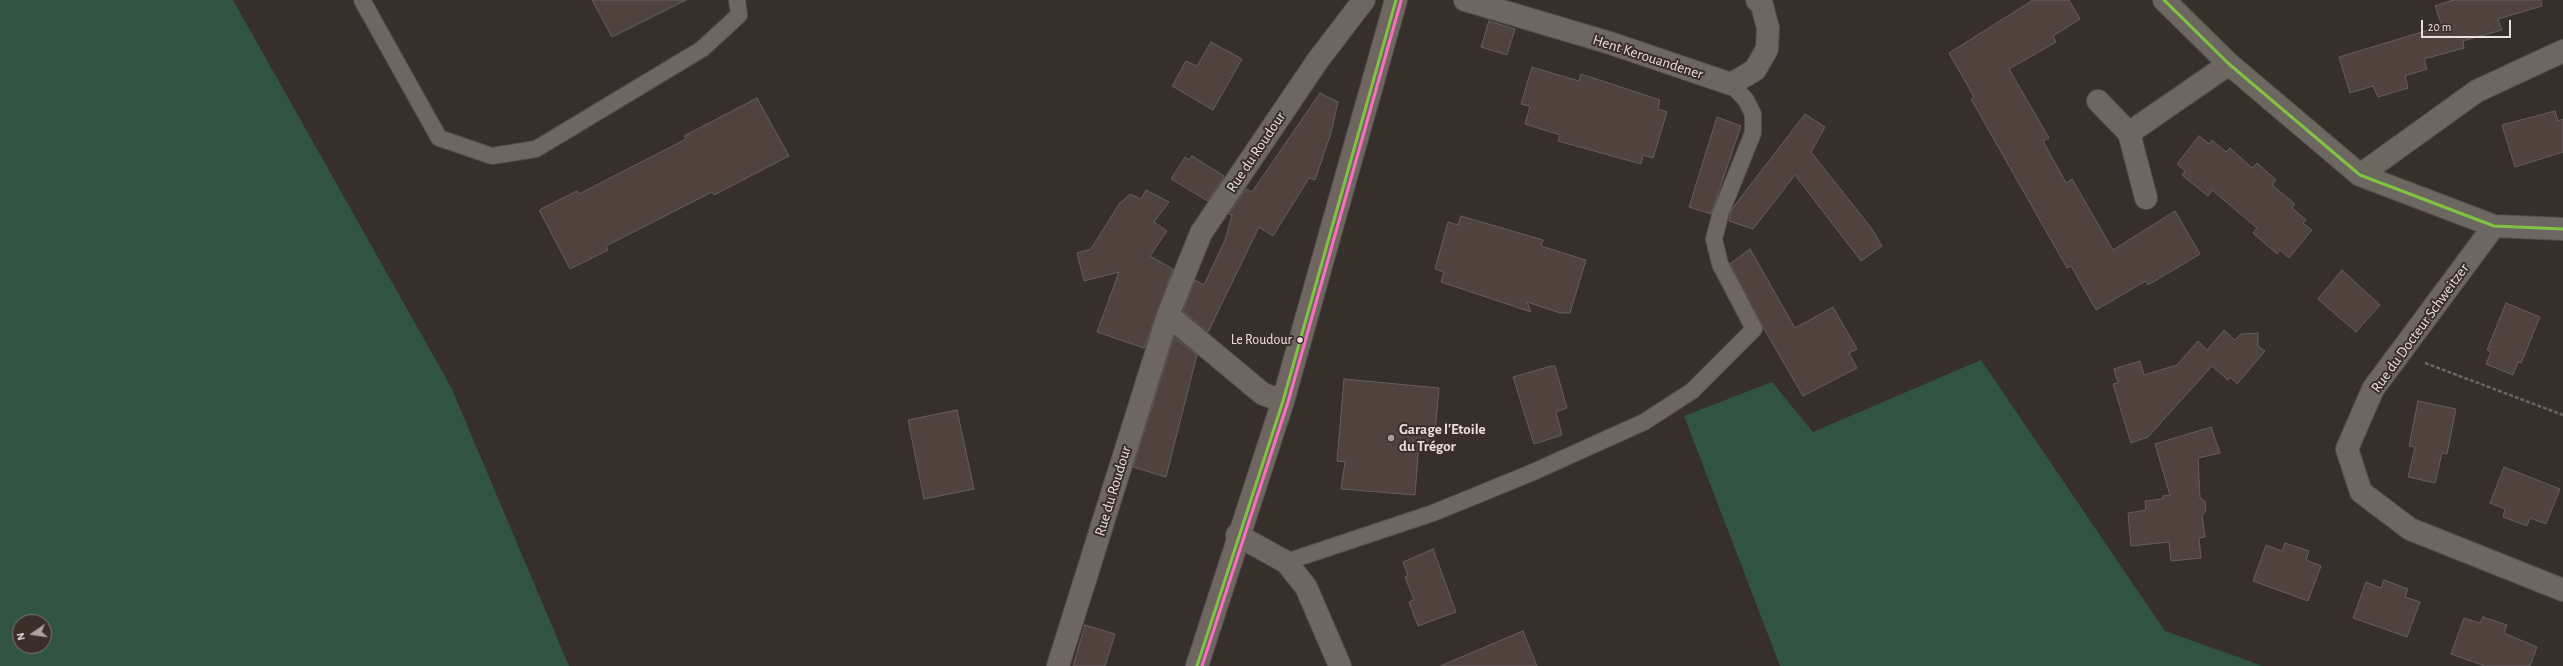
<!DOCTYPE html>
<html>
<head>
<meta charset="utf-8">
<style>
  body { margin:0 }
  #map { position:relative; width:2563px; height:666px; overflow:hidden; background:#372f2c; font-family:"Alegreya Sans",sans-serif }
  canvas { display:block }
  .north { position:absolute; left:12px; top:614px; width:40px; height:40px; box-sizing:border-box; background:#3b2e28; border:1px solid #817570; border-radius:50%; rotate:257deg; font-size:11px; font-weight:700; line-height:16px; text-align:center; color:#e9e0dc }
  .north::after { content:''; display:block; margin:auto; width:14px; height:18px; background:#aba29e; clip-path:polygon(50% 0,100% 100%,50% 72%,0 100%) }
  .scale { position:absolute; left:2421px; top:20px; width:90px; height:18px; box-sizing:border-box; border:2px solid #e9e0dc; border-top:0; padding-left:5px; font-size:12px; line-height:14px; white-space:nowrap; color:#e9e0dc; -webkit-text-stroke:3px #3b2e28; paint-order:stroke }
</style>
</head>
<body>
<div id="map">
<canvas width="2563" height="666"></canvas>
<div class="north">N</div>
<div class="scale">20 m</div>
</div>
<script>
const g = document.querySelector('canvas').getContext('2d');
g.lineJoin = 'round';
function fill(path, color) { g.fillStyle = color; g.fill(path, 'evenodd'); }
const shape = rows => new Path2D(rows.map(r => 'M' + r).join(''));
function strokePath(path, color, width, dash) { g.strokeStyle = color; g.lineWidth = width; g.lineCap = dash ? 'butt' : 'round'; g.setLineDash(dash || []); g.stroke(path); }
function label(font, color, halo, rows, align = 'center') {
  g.font = font + ' "Alegreya Sans",sans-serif'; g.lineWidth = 4; g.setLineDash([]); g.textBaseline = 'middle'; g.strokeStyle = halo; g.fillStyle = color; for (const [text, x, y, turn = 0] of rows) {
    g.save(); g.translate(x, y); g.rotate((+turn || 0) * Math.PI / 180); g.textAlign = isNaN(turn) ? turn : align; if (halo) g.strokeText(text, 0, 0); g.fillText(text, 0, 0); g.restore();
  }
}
fill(shape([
  [0,0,233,0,451,387,569,666,0,666],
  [20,622,44,622,44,646,20,646],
  [1981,360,2165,631,2263,666,1780,666,1684,416,1772,382,1813,432]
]), '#305441');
const building = shape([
  [592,0,686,0,612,37,592,0],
  [2033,0,2069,0,2080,19,2053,36,2056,42,2009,69,2049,138,2043,141,2066,183,2072,179,2113,250,2175,211,2200,254,2148,285,2146,281,2096,310,2071,266,2067,268,1971,99,1974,97,1949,53,2033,0],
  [2453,0,2541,0,2542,6,2498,19,2502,30,2463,41,2464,48,2424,59,2427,69,2405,76,2408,88,2378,97,2373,86,2350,93,2339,57,2442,26,2435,6,2453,0],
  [1489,21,1515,29,1507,55,1481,47,1489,21],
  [1211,42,1242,59,1213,110,1172,86,1186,61,1197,66,1211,42],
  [1532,67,1579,81,1581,74,1660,100,1658,109,1667,112,1653,158,1643,155,1641,164,1558,141,1560,135,1525,124,1530,106,1521,104,1532,67],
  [1320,93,1338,102,1331,133,1315,180,1309,178,1273,236,1259,227,1208,332,1183,311,1195,280,1204,285,1225,240,1232,215,1229,214,1246,189,1252,192,1320,93],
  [757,98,789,156,714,195,712,192,606,246,608,250,570,269,539,210,577,191,579,194,686,139,684,136,757,98],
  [2555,111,2558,121,2563,119,2563,152,2515,167,2502,125,2555,111],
  [1805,114,1825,127,1811,152,1872,229,1882,246,1861,261,1795,175,1753,229,1729,221,1732,209,1805,114],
  [1717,117,1741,126,1711,214,1689,207,1717,117],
  [2199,136,2209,144,2212,140,2226,152,2230,148,2252,168,2257,163,2276,180,2272,185,2295,204,2292,208,2306,220,2303,223,2312,230,2289,258,2280,250,2277,254,2253,233,2257,228,2212,190,2208,196,2182,175,2185,171,2177,164,2199,136],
  [1192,156,1224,176,1208,201,1171,179,1185,157,1189,160,1192,156],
  [1146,190,1169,202,1154,222,1167,231,1150,256,1173,269,1144,348,1097,332,1119,272,1084,281,1077,253,1091,249,1119,204,1130,194,1141,199,1146,190],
  [1461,216,1543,240,1541,246,1586,260,1570,313,1560,313,1527,302,1531,312,1441,282,1444,272,1435,269,1448,222,1458,225,1461,216],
  [1750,249,1795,328,1833,307,1857,349,1849,353,1857,368,1803,396,1763,327,1730,264,1750,249],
  [2342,270,2380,305,2356,332,2318,299,2342,270],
  [2506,303,2540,317,2521,363,2518,362,2513,375,2486,364,2491,352,2487,350,2506,303],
  [2224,330,2235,340,2241,334,2258,333,2258,346,2265,351,2237,384,2230,377,2228,380,2212,366,2148,437,2131,443,2113,384,2118,383,2114,369,2140,361,2144,375,2177,365,2198,341,2207,350,2224,330],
  [1174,337,1197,355,1166,477,1133,467,1174,337],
  [1551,366,1555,366,1567,408,1556,412,1562,435,1534,444,1513,377,1551,366],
  [1344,379,1439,388,1434,443,1419,442,1415,495,1341,489,1345,462,1337,461,1344,379],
  [2418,401,2456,409,2447,454,2442,453,2435,483,2408,477,2415,447,2409,446,2418,401],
  [957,410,974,489,924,499,908,420,957,410],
  [2211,427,2220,453,2198,458,2200,498,2205,501,2206,511,2202,516,2205,537,2199,538,2201,558,2171,561,2169,542,2131,546,2128,513,2146,510,2145,501,2163,499,2163,496,2170,495,2155,444,2211,427],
  [2504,467,2560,489,2546,524,2530,518,2527,526,2503,517,2505,509,2490,503,2504,467],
  [2285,543,2309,551,2306,560,2321,566,2308,601,2253,581,2266,545,2282,551,2285,543],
  [1433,549,1456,612,1418,626,1409,602,1414,600,1405,577,1408,576,1403,562,1433,549],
  [2384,580,2408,589,2405,597,2420,602,2407,637,2353,618,2366,582,2381,588,2384,580],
  [2483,617,2507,625,2504,633,2537,647,2530,666,2485,666,2451,654,2464,618,2480,623,2483,617],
  [1085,625,1115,634,1105,666,1073,666,1085,625],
  [1523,631,1537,666,1440,666,1523,631]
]);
fill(building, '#50433e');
strokePath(building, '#655e5b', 1);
const lane = shape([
  [362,0,439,138,492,156,536,149,702,49,739,15,737,0],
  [1286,562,1433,513,1531,473,1644,422,1692,391,1754,329,1720,264,1714,239,1721,212,1753,133,1753,114,1746,100,1731,84]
]);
const street = shape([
  [1465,0,1610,43,1731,84,1755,70,1767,49,1768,28,1762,5,1757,0],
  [2164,0,2229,64,2360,175,2494,226,2563,229],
  [2098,101,2129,133,2229,64],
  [2129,133,2146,198],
  [2360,175,2477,91,2563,51],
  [2494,226,2373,389,2347,449,2361,492,2410,529,2563,590],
  [1168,315,1263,394,1283,401],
  [1237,535,1286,562,1306,587,1340,666],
  [1058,666,1168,315,1201,233,1318,60,1364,0]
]);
const primary = shape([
  [1197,666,1283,401,1396,0]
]);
strokePath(lane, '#534c49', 18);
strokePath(street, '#534c49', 24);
strokePath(primary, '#534c49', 24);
strokePath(shape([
  [2425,363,2563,415]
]), '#6c6662', 2.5, [4, 2]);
strokePath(lane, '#6d6762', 16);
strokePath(street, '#6d6762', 22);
strokePath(primary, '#6f6661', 22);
strokePath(shape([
  [2164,0,2229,64,2360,175,2494,226,2563,229],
  [1197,666,1283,401,1396,0]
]), '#80c341', 3);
strokePath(shape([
  [1202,666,1288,402,1401,1]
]), '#fa6ebf', 3);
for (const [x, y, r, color] of [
  [1300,340,3.5,"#e9e0dc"],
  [1391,438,4,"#aba29e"]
]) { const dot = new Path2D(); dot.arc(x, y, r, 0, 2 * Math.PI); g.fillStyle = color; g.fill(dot); strokePath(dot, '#3b2e28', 1.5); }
label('14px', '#e9e0dc', '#3b2e28', [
  ["Le Roudour",1292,340]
], 'right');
label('15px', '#e9e0dc', '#3b2e28', [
  ["Hent Kerouandener",1648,57,18],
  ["Rue du Roudour",1256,152,-56],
  ["Rue du Docteur Schweitzer",2420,328,-54],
  ["Rue du Roudour",1113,491,-73]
]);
label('bold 15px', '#e9e0dc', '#3b2e28', [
  ["Garage l'Etoile",1399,429],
  ["du Trégor",1399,446]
], 'left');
</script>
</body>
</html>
